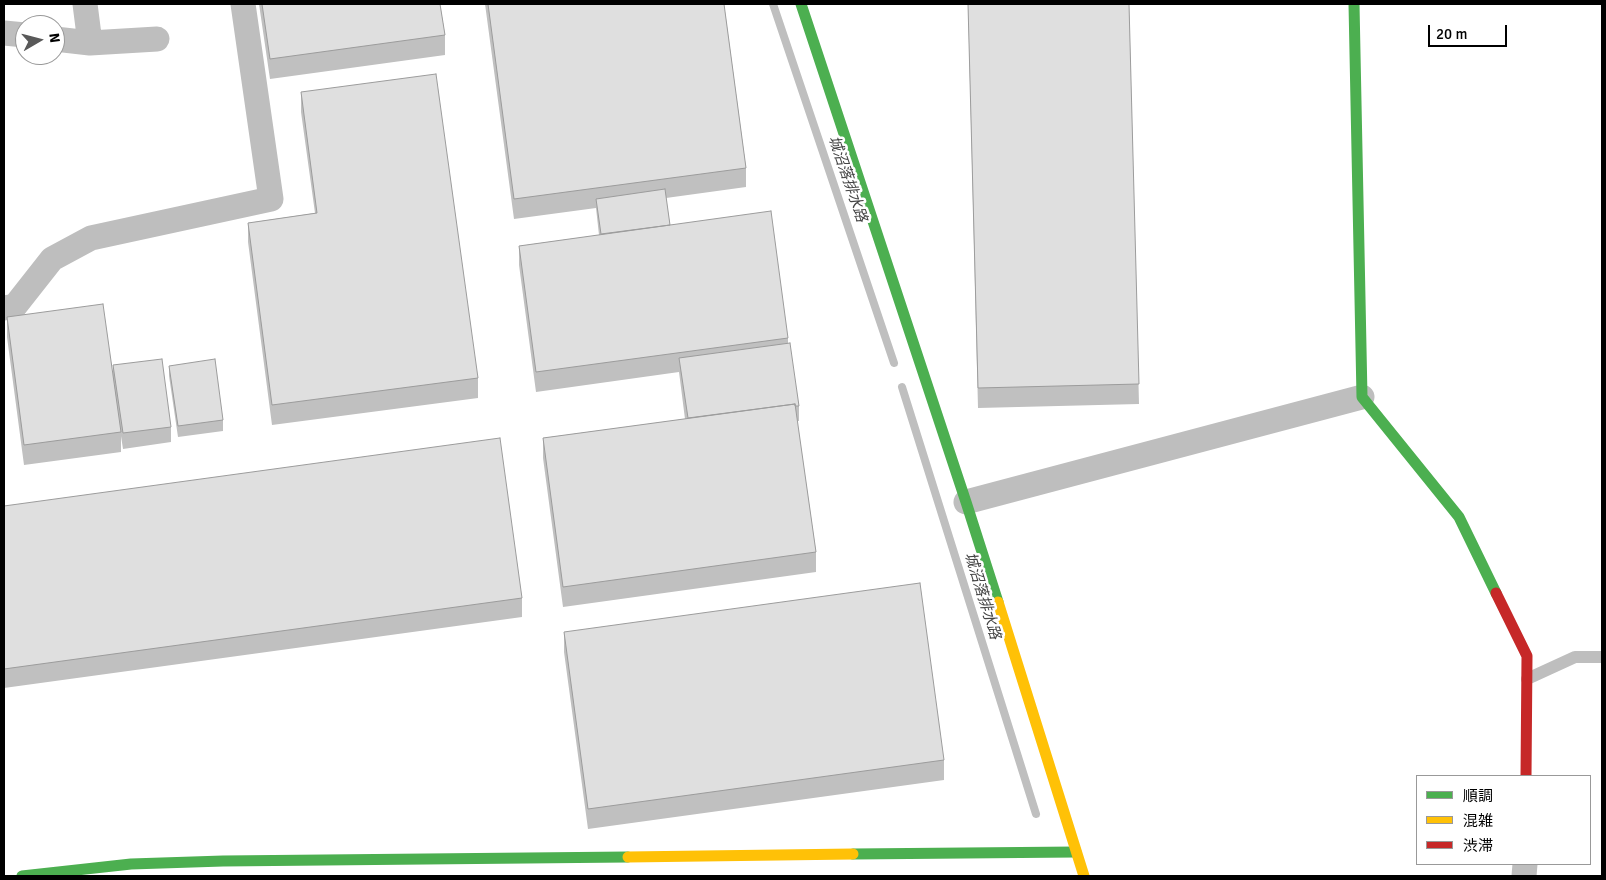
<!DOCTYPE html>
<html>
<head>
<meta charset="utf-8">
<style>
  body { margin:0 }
  #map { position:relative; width:1606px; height:880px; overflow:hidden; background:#fff; font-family:Signika,"Noto Sans JP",sans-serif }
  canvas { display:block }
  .frame { position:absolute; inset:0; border:5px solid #000; pointer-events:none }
  .legend { position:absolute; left:1416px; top:775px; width:175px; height:90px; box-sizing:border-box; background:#fff; border:1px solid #999; margin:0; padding:6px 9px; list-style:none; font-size:15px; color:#000 }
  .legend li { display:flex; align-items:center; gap:10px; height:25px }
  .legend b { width:25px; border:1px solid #999 }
  .north { position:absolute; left:15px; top:15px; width:50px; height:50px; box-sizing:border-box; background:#fff; border:1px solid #999; border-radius:50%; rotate:82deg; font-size:14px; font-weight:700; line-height:20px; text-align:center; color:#000 }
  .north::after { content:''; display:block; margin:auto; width:18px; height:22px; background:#595959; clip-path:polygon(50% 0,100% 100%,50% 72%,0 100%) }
  .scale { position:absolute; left:1428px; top:25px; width:79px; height:22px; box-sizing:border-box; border:2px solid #000; border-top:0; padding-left:6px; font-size:15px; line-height:18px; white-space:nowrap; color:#000; -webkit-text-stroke:4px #fff; paint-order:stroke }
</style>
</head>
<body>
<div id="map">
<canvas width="1606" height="880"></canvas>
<div class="frame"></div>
<ul class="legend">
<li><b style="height:6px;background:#4caf50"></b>順調</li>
<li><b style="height:6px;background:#ffc107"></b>混雑</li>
<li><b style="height:6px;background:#c62828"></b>渋滞</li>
</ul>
<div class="north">N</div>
<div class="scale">20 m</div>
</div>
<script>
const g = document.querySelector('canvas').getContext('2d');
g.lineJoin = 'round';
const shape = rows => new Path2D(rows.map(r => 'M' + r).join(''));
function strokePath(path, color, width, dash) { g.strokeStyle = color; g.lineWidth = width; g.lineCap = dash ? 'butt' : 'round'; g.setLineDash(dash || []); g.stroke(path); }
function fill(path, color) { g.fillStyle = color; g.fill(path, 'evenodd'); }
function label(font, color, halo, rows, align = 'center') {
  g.font = font + ' Signika,"Noto Sans JP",sans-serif'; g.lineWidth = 5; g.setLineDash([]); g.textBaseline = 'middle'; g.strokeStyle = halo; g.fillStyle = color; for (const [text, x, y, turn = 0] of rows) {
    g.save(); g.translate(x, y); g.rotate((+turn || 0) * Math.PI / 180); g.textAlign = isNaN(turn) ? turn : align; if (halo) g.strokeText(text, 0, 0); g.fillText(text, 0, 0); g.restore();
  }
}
strokePath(shape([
  [773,4,894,363],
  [902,387,1036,814]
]), '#bfbfbf', 8);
strokePath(shape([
  [1527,679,1575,657,1602,657]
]), '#bebebe', 12);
strokePath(shape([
  [85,4,90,43,157,39],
  [4,33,25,35],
  [55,39,90,43],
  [4,308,15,306,52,259,91,238,271,199,243,4],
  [966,502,1362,397],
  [1524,876,1525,864]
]), '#bebebe', 25);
strokePath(shape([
  [801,4,966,502,998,602],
  [1354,4,1362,397,1459,517,1496,593],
  [853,854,1076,852],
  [22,876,131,864,223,861,628,857]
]), '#4caf50', 11);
strokePath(shape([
  [998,602,1084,876],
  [628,857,853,854]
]), '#ffc107', 11);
strokePath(shape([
  [1496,593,1527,656,1526,776]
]), '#c62828', 11);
fill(shape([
  [259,4,440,4,445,35,445,55,270,79],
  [485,4,724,4,746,168,746,187,666,198,670,225,788,338,788,344,799,406,799,421,797,421,816,552,816,572,563,607,543,458,543,438,685,419,679,372,536,392,519,265,519,246,599,235,596,208,514,219],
  [968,4,1129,4,1139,404,978,408],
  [301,92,478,378,478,398,272,425,248,242,248,223,315,213,301,112],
  [7,317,113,375,113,365,171,427,171,442,123,449,121,436,121,452,24,465,7,337],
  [169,366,223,420,223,431,178,437,169,376],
  [4,506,522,598,522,617,4,688],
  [564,632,944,760,944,780,588,829,564,652]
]), '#c0c0c0');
const building = shape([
  [262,4,440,4,445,35,270,59,262,4],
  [488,4,724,4,746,168,514,199,488,4],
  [968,4,1129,4,1139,384,978,388,968,4],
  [436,74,478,378,272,405,248,223,317,213,301,92,436,74],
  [665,189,670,225,601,234,596,199,665,189],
  [771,211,788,338,536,372,519,246,771,211],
  [103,304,121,432,24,445,7,317,103,304],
  [790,343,799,406,795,406,795,404,688,418,679,358,790,343],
  [162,359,171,427,123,433,113,365,162,359],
  [215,359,223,420,178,426,169,366,215,359],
  [795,404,816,552,563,587,543,438,795,404],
  [500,438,522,598,4,669,4,506,500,438],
  [920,583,944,760,588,809,564,632,920,583]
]);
fill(building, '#dfdfdf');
strokePath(building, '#9c9c9c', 1);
label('italic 15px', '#444', '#fff', [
  ["城沼落排水路",847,179,71],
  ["城沼落排水路",982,596,73]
]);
</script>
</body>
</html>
